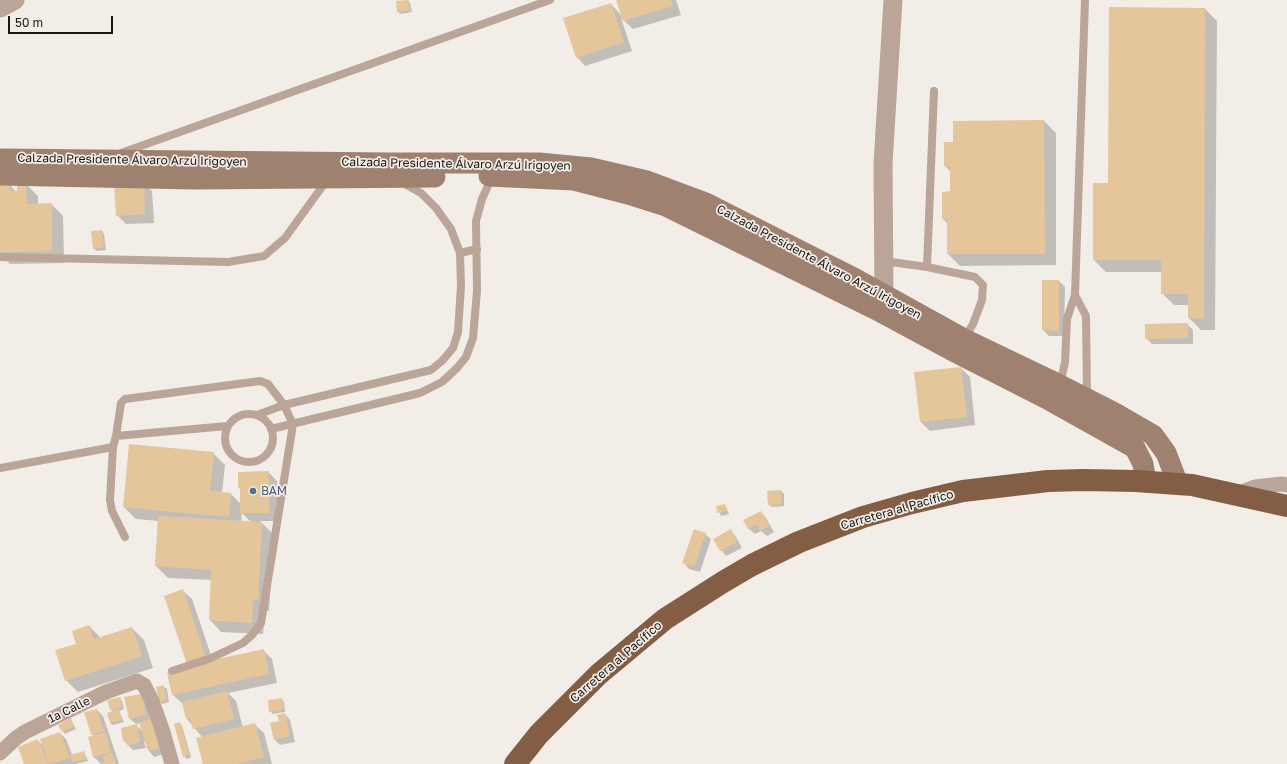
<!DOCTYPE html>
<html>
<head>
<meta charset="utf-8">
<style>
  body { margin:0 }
  #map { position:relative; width:1287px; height:764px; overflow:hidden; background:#f2ede6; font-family:"Golos Text",sans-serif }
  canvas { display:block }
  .scale { position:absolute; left:8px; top:16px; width:105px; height:18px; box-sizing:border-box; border:2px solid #191715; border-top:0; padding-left:5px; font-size:12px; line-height:14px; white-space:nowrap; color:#191715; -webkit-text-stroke:3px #f2ede6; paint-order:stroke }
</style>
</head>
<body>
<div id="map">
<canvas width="1287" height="764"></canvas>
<div class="scale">50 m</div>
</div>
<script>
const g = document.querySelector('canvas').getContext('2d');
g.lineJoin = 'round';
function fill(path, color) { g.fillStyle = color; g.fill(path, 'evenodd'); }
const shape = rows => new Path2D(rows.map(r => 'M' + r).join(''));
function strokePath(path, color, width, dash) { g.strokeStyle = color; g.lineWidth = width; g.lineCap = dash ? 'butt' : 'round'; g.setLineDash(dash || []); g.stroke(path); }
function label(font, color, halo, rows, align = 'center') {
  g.font = font + ' "Golos Text",sans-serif'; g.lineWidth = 3.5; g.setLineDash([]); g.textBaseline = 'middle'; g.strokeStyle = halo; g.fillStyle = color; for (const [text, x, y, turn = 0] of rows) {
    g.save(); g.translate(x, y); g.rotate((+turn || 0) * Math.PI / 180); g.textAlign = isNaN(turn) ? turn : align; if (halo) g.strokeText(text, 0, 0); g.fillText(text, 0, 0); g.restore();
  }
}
fill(shape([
  [408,0,410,3,412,12,401,14,398,12],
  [617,0,676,0,681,15,633,29,621,18,632,51,585,66,577,57,611,4,622,16],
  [1205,9,1217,21,1215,330,1201,330,1189,318,1189,305,1174,305,1162,293,1162,272,1106,272,1094,260,1109,184],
  [1044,121,1056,133,1056,265,960,266,948,254,948,224,943,219,951,192,951,172,945,166,954,143],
  [143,183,152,191,154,223,126,224,117,215],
  [26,184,38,196,38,204,51,204,63,216,64,263,10,264,0,254,0,186,10,185,16,192,18,192],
  [102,231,104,234,106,250,96,251,94,248],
  [1043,281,1059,281,1065,287,1064,336,1049,336,1043,330],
  [1187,324,1193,330,1193,344,1152,344,1146,338],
  [961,368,970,377,975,425,930,431,921,422,915,373],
  [213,453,225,465,222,493,231,494,241,504,241,490,239,487,268,472,277,481,277,521,260,521,274,535,269,611,265,611,263,634,221,632,210,620,212,580,168,578,156,566,159,521,136,519,124,507],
  [242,513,251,522,241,522],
  [781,491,784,494,784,506,772,507,769,504],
  [725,505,729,514,721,516,717,507],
  [761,512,766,518,774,532,767,536,761,531,755,534,749,529],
  [731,531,736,537,742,548,726,556,721,550],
  [705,534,711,539,700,572,689,569,684,563],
  [183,591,192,599,213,661,263,650,272,659,277,683,228,693,236,701,243,728,255,725,264,733,272,764,204,764,203,738,187,719,183,704,173,695,168,674,193,668],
  [89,626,101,638,132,628,144,640,153,668,78,692,66,680,78,644],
  [164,687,167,689,169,702,162,704,160,701],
  [142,695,164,754,154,757,149,751,146,741,144,742,146,748,133,750,124,741,136,725,143,732,141,723,136,724,130,719],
  [120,698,122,701,124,709,119,711,124,722,113,725,110,723,113,712,111,709],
  [282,699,284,702,285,712,273,714,270,711],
  [97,710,103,716,119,764,101,764,94,757,94,736,92,734],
  [285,714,290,720,295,742,280,745,274,739],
  [71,720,76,729,65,734,63,731],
  [180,723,182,726,191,757,187,759,184,756],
  [60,733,66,739,72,755,84,752,88,761,76,764,25,764,38,741,44,746]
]), '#0003');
fill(shape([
  [408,0,410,10,397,12,396,1],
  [616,0,671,0,673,6,623,21],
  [611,3,624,42,576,58,563,18],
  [1109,7,1205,8,1204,319,1188,318,1188,294,1161,294,1161,260,1093,260,1093,183,1108,183],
  [1044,120,1045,254,947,254,947,219,942,219,942,192,950,191,950,166,944,166,944,142,953,142,953,121],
  [144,181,145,214,116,216,114,183],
  [26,183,27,204,52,203,52,251,0,252,0,185,10,184,10,191,17,191,17,184],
  [102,230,104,247,93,249,91,231],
  [1042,280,1059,280,1059,331,1042,330],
  [1188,323,1188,338,1145,339,1145,324],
  [961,367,967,417,920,422,914,372],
  [129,444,214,452,210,491,231,493,229,517,123,507],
  [269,471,269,513,240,513,240,487,238,488,238,472],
  [781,490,782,504,768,505,767,491],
  [725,504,727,511,717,513,716,506],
  [761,511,769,526,760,531,757,524,748,529,743,520],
  [158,516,262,522,258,600,253,599,252,623,209,620,211,570,155,566],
  [694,529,706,533,694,567,682,563],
  [731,529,737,542,720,551,713,539],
  [183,589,206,658,187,664,164,596],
  [89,625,94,639,132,627,142,656,65,681,55,650,76,644,72,631],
  [264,649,269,674,172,695,167,673,208,664,208,661],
  [164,685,167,700,159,702,156,687],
  [227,691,234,719,193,729,190,718,186,719,182,702],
  [142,694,146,715,129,719,124,697],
  [120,697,122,707,110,710,107,700],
  [282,698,283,710,269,712,268,700],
  [97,709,104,731,91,735,84,712],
  [119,709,122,720,110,723,107,713],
  [285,713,290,736,274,740,270,723,279,721,277,715],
  [71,718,74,726,62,732,58,725],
  [151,719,159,748,148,751,139,723],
  [180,722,189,755,183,757,174,724],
  [255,723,264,757,237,764,203,764,196,738],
  [137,724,140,742,127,745,126,741,123,741,121,728],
  [60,732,70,758,49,764,40,739],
  [106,732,111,752,93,757,88,737],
  [38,739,48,764,24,764,18,747],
  [84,751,86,759,72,762,70,755],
  [112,753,116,764,99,764,105,762,103,756]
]), '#e5c69b');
strokePath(shape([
  [121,153,550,0],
  [460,253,477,249],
  [0,257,228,262,264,256,285,238,327,180],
  [884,261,927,267,975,277,983,285,982,300,973,324,964,339],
  [927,267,934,91],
  [1075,295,1086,316,1087,397],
  [1060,385,1065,362,1067,319,1075,295,1085,0],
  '225 438a24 24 0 1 1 48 0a24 24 0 1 1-48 0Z',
  [257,415,284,405,431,370,442,361,453,348,458,332,461,286,460,253,451,229,436,208,421,193,403,183],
  [271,429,420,393,442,382,457,368,466,357,473,338,477,291,476,221,482,199,492,177],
  [116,436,121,403,125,399,260,381,268,384,284,405,293,424,261,623,252,635,243,643,211,658,172,671],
  [0,468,113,447],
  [125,537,112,511,110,500,113,447,116,436,227,426]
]), '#baa598', 8);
strokePath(shape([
  [1237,494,1255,487,1282,484,1287,485],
  [0,753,16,738,25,732,106,692,137,681,144,685,152,701,163,732,172,764]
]), '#baa598', 15);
strokePath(shape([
  [0,8,15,0],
  [879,307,884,296,883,164,893,0]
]), '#baa598', 19);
strokePath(shape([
  [0,159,389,163,539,163,591,168,647,181,706,203,852,277,964,339,1060,385,1115,413,1153,435,1166,453,1178,484],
  [0,175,194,179,435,177],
  [489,176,574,180,628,194,666,206,877,310,955,352,1051,401,1135,448,1143,464,1146,482]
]), '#9f816f', 21);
strokePath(shape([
  [515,764,539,734,599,674,665,619,723,582,752,565,799,542,863,517,912,503,963,491,1048,481,1083,480,1136,481,1192,485,1287,506]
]), '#835d44', 22);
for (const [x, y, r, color] of [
  [253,491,4,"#5c6f8a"]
]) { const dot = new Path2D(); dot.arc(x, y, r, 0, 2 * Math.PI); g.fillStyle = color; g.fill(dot); strokePath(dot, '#f2ede6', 1.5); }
label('12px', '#191715', '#f2ede6', [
  ["Calzada Presidente Álvaro Arzú Irigoyen",132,160,1],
  ["Calzada Presidente Álvaro Arzú Irigoyen",456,164,1],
  ["Calzada Presidente Álvaro Arzú Irigoyen",819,262,28],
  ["Carretera al Pacífico",897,510,-16],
  ["Carretera al Pacífico",616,662,-41],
  ["1a Calle",69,710,-26]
]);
label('12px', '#4e5e75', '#f2ede6', [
  ["BAM",261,491]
], 'left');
</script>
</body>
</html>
